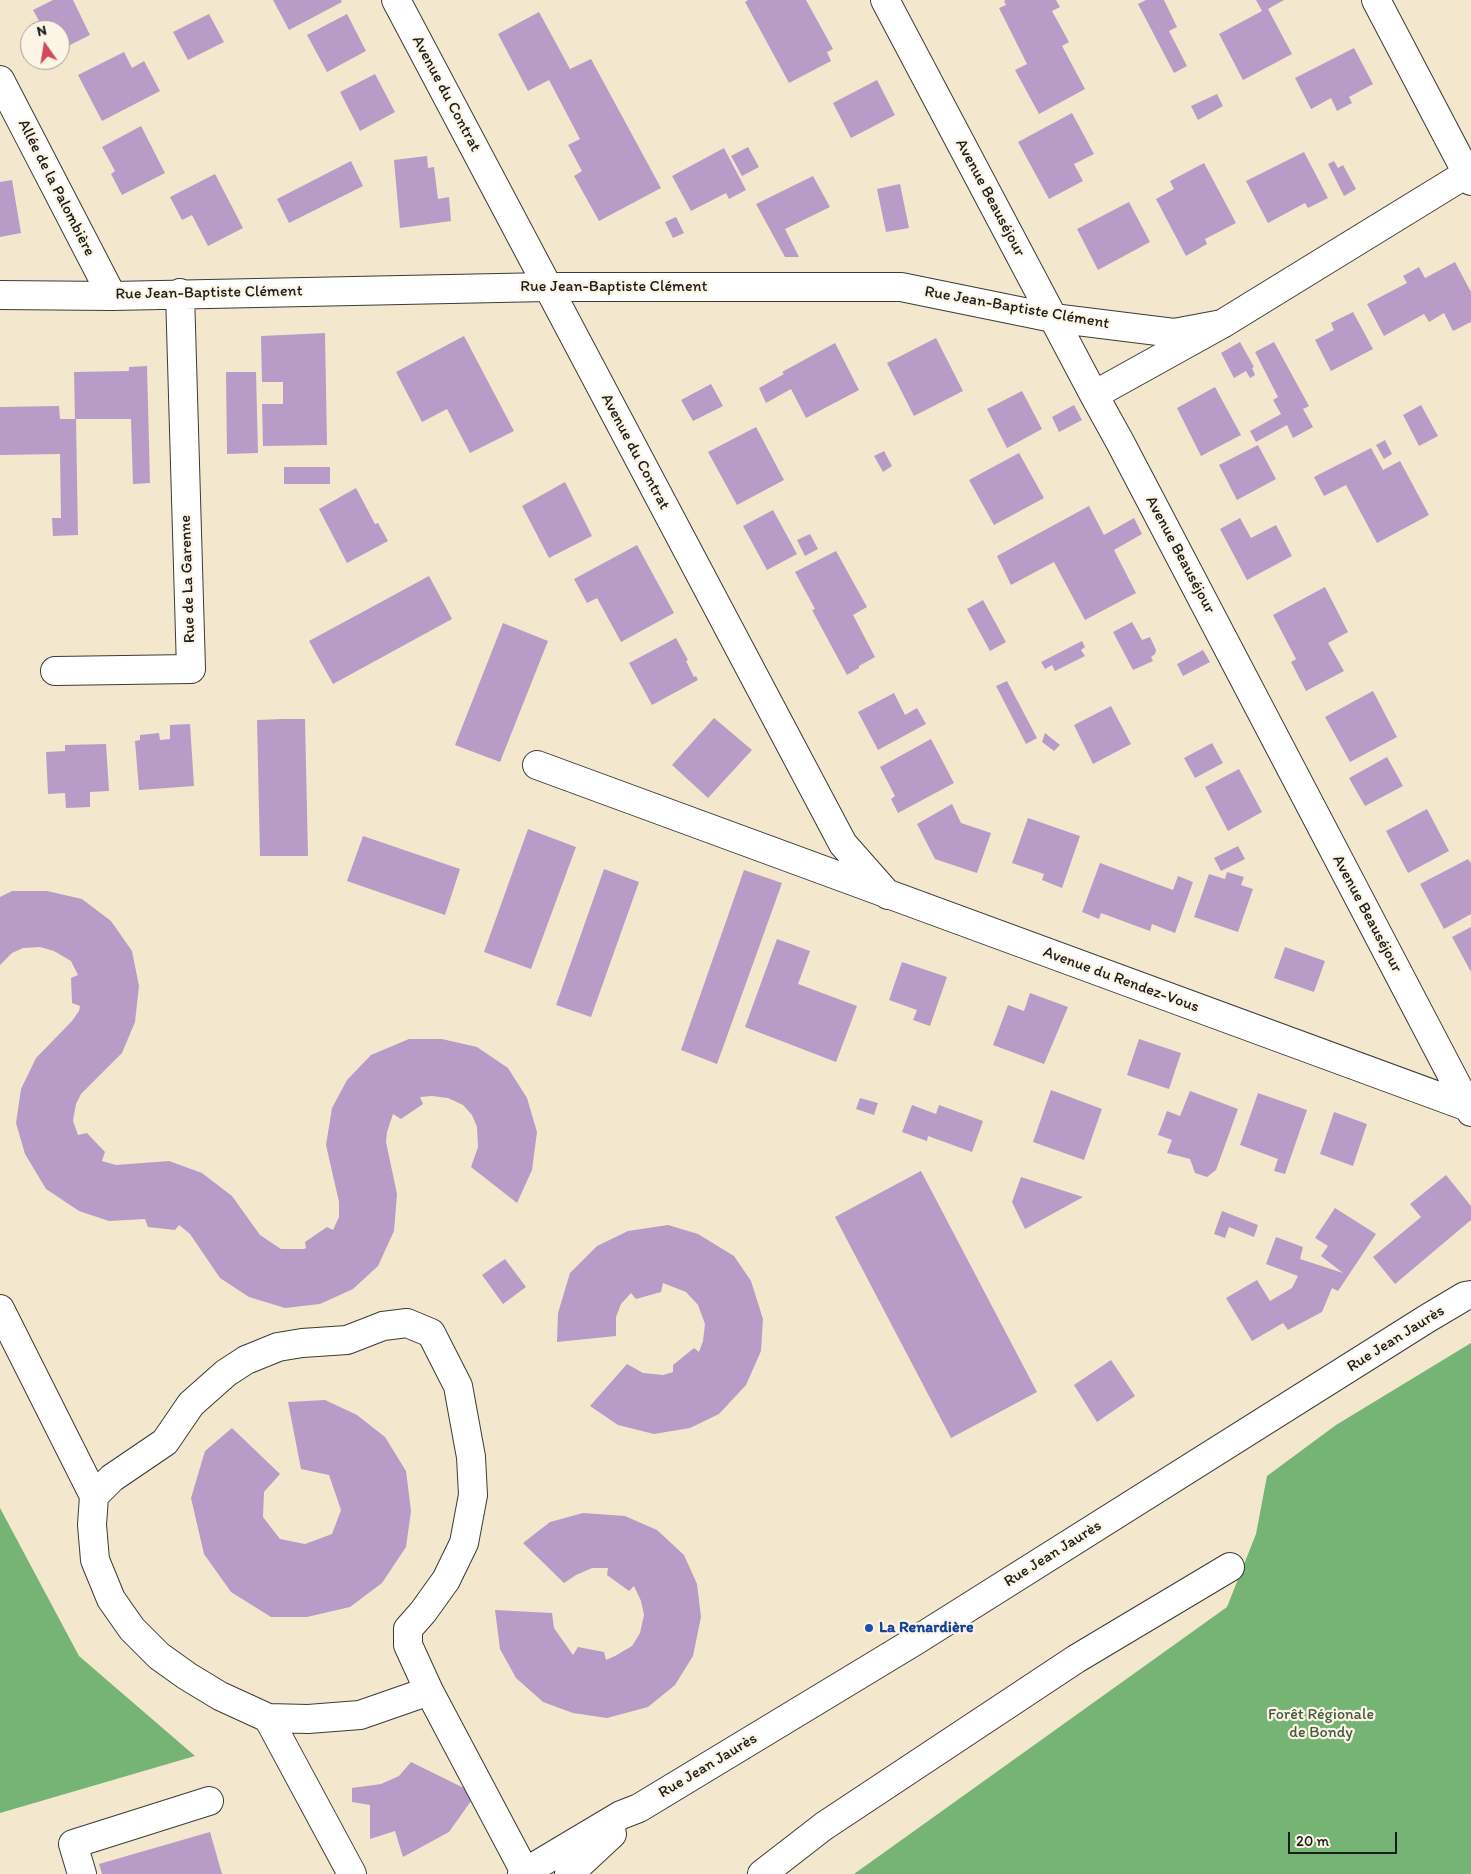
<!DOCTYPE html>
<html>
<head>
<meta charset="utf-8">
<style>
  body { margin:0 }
  #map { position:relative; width:1471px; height:1874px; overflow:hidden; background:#f3e8cd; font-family:Itim,sans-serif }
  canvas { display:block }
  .north { position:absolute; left:20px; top:20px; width:50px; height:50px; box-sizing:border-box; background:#fcf5e5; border:1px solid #a29e95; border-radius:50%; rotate:347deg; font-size:14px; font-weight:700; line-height:20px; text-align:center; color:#1c1c1c }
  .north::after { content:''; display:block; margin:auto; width:18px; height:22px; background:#d1495b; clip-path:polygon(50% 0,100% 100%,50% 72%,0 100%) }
  .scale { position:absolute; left:1288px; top:1832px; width:109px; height:22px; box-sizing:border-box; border:2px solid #1c1c1c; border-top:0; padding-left:6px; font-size:15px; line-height:18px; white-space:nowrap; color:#1c1c1c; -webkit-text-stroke:4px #fcf5e5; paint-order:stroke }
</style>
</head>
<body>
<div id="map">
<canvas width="1471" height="1874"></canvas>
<div class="north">N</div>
<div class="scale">20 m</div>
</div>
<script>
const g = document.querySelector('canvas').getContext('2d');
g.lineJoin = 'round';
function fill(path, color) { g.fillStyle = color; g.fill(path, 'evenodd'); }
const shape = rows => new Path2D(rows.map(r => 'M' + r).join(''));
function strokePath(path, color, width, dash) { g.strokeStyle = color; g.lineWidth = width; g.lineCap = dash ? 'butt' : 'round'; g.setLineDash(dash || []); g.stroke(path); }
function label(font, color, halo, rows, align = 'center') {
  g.font = font + ' Itim,sans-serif'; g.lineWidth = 4.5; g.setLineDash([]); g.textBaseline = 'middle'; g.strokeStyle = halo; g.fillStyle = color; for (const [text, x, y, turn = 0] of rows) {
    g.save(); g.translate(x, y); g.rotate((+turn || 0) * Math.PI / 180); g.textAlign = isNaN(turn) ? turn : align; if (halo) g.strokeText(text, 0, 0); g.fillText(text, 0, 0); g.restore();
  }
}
fill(shape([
  [1471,1343,1471,1874,854,1874,1227,1607,1256,1534,1267,1476,1336,1425],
  [0,1508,79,1656,195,1756,0,1813]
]), '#75b474');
fill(shape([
  [53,0,73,0,90,35,60,50,60,30,44,30,33,10],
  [273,0,341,0,342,2,289,30],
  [748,0,806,0,833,49,827,52,831,61,789,83,745,2],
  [1006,0,1056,0,1060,7,1052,11,1069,42,1062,46,1085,89,1039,114,1015,70,1027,64,999,8,1006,5,1004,1],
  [1146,0,1164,0,1177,27,1169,31,1187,66,1174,73,1138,4],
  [1256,0,1284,0,1268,9,1292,54,1243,80,1219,34,1262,11],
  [539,12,570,69,591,59,661,188,599,221,574,176,582,171,568,145,580,139,549,80,528,91,498,34],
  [209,14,224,42,188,60,173,32],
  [347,14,366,51,327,72,307,35],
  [1354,48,1373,84,1349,97,1352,103,1337,111,1331,98,1311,109,1295,78],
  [124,52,132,68,144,61,160,91,102,121,78,75],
  [375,74,395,112,360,131,340,92],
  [877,80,895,115,851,138,833,103],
  [1217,94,1223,106,1198,120,1191,106],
  [1072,113,1094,154,1074,164,1083,181,1049,199,1018,142],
  [141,126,165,173,122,195,111,174,115,171,102,147],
  [748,147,759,167,742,176,731,156],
  [724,148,746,190,729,199,726,193,691,211,672,176],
  [1304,152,1328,198,1308,208,1305,203,1268,223,1246,181],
  [427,156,428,168,434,167,438,199,449,197,451,221,400,228,394,160],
  [351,161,363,186,289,223,277,199],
  [1334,161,1338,168,1343,165,1356,189,1344,196,1328,164],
  [1204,163,1236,223,1205,239,1207,244,1186,256,1156,199,1174,189,1170,181],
  [215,174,243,228,208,246,192,215,182,220,170,197],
  [813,176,830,207,785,229,799,257,785,257,756,204],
  [12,180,21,233,0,237,0,182],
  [900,184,909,228,886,232,877,189],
  [1129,202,1150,242,1098,270,1077,229],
  [676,217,684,233,673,238,665,222],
  [1455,262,1471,292,1471,322,1453,331,1444,313,1429,322,1424,314,1384,336,1367,304,1407,283,1403,276,1419,267,1425,278],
  [1353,312,1373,349,1331,371,1315,340,1334,330,1331,323],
  [325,333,327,445,263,446,262,404,283,404,283,382,262,382,261,336],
  [464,336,514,431,470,453,447,409,422,422,396,372],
  [936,338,963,391,914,416,887,363],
  [1240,342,1254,367,1252,368,1255,375,1250,378,1246,371,1234,378,1221,353],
  [1274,342,1309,406,1303,409,1313,427,1293,438,1287,425,1256,442,1250,431,1281,414,1273,400,1278,397,1255,352],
  [835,343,859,390,806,418,791,389,766,403,759,388,784,374,782,372],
  [147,366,150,483,133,484,131,419,75,419,74,372,129,371,129,367],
  [226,372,256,372,258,453,227,454],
  [711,384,723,406,693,421,681,400],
  [1215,387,1241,435,1201,456,1177,408],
  [1022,391,1042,429,1007,448,987,409],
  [1074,405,1082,420,1059,432,1052,417],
  [1421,405,1438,436,1419,446,1403,415],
  [59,406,60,419,76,419,78,535,53,536,52,518,61,518,60,454,0,455,0,407],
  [756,427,784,480,737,505,708,452],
  [1385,440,1392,454,1384,459,1376,445],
  [1258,445,1276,479,1237,500,1219,465],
  [1371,448,1383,470,1400,461,1429,515,1377,543,1346,485,1324,496,1314,477],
  [884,451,892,466,883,472,874,456],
  [1019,453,1044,498,994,525,969,480],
  [284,467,330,467,330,484,284,484],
  [565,482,592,536,549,558,522,506],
  [356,488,375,524,378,523,388,541,347,563,319,509],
  [1089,506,1104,535,1134,518,1142,534,1114,550,1136,593,1085,620,1054,562,1011,585,997,556],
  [773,510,797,554,767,570,743,526],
  [1240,518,1251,538,1276,525,1292,556,1247,580,1220,529],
  [810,534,818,549,805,556,797,540],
  [637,545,674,613,621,642,597,598,587,603,574,579],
  [836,551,867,607,853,615,875,657,859,666,859,668,847,675,812,610,815,609,795,572],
  [429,576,452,619,333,684,309,641],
  [1325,587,1348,632,1328,643,1344,671,1306,691,1291,662,1296,659,1273,615],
  [983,600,1006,642,990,651,967,609],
  [1132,622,1142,640,1150,637,1156,650,1155,654,1151,657,1153,661,1133,670,1113,632],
  [503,623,548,641,500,762,455,745],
  [676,638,688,660,686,661,694,677,696,676,698,680,652,705,629,663],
  [1082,641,1085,647,1081,650,1085,656,1055,671,1052,665,1045,669,1041,662],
  [1203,650,1210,662,1183,676,1177,664],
  [1007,681,1037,738,1026,744,996,686],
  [1373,691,1397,737,1350,762,1325,717],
  [894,693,905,715,917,708,926,724,878,750,858,712],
  [1111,706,1131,744,1093,764,1074,725],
  [714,718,752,750,708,798,672,765],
  [282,719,305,719,308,856,260,856,257,720],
  [190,724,194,786,139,790,135,741,140,740,140,735,159,733,160,740,170,739,170,725],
  [1045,733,1060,745,1054,751,1042,742],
  [931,739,954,783,898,813,891,799,895,796,880,767],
  [1212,743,1223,763,1195,778,1184,758],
  [106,744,109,791,90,792,90,807,66,808,65,793,48,794,46,752,65,751,65,745],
  [1387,757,1403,786,1365,806,1349,778],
  [1239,769,1262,812,1228,831,1205,787],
  [952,804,961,823,991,833,977,873,935,859,917,824],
  [1427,809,1449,851,1408,873,1386,831],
  [1028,818,1080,836,1062,888,1042,880,1044,874,1012,863],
  [528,829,576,847,531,969,484,952],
  [363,836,460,869,445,915,347,881],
  [1238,846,1245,859,1221,871,1214,858],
  [1468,859,1471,863,1471,914,1444,929,1420,884],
  [1100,863,1173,890,1178,876,1193,882,1175,933,1152,924,1150,931,1101,913,1099,919,1082,912],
  [604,869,639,882,591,1017,556,1005],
  [744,870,782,883,717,1064,681,1050],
  [1227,872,1244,877,1241,885,1253,889,1238,932,1194,917,1209,874,1225,879],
  [12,891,47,891,82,899,111,921,132,951,139,986,135,1022,122,1053,81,1094,76,1104,74,1115,73,1121,78,1135,87,1133,105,1152,102,1161,116,1165,169,1161,202,1173,232,1196,260,1235,281,1249,304,1249,306,1248,305,1242,327,1227,333,1230,339,1217,339,1202,326,1145,332,1108,347,1080,371,1055,409,1039,442,1039,477,1047,508,1068,527,1098,537,1132,532,1170,517,1203,471,1167,478,1147,477,1127,472,1115,463,1105,448,1098,432,1096,420,1097,423,1104,401,1119,393,1114,387,1132,386,1142,397,1194,394,1231,378,1266,353,1289,320,1304,285,1308,249,1297,220,1278,190,1234,179,1225,175,1230,148,1227,145,1219,109,1221,79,1211,46,1189,25,1154,16,1123,21,1089,36,1058,72,1021,79,1011,80,1006,72,1003,71,978,78,975,71,961,54,951,40,947,23,948,12,953,0,965,0,897],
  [1471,927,1471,972,1452,937],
  [777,939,810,951,798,984,857,1006,836,1062,745,1027],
  [1285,947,1325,961,1314,992,1274,978],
  [902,962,947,977,930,1026,913,1020,917,1010,889,1000],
  [1030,993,1068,1007,1044,1064,993,1045,1008,1005,1024,1011],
  [1139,1039,1181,1053,1169,1089,1127,1075],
  [1051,1090,1102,1109,1084,1160,1033,1142],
  [1190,1091,1238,1109,1216,1170,1207,1177,1195,1173,1190,1159,1167,1153,1172,1140,1158,1135,1167,1111,1180,1116],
  [1258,1093,1307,1110,1285,1174,1274,1171,1278,1159,1240,1145],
  [860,1098,878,1103,874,1115,856,1109],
  [912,1105,936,1114,939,1105,983,1121,972,1152,928,1136,927,1141,902,1132],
  [1334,1112,1367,1124,1353,1166,1320,1154],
  [921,1171,1037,1392,951,1438,835,1217],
  [1446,1175,1471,1206,1471,1220,1395,1284,1373,1257,1421,1217,1410,1204],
  [1021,1177,1083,1197,1025,1229,1012,1202],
  [1335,1208,1376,1234,1338,1291,1332,1288,1322,1312,1288,1330,1283,1323,1252,1341,1226,1298,1257,1280,1270,1301,1292,1288,1298,1276,1266,1264,1276,1237,1303,1247,1300,1259,1343,1273,1321,1256,1328,1246,1315,1238],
  [1222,1211,1258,1225,1254,1237,1229,1227,1225,1238,1214,1234],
  [668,1225,698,1234,734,1256,751,1281,763,1319,761,1351,746,1385,719,1414,690,1428,654,1434,618,1425,590,1406,627,1364,643,1373,663,1375,673,1372,673,1365,694,1348,699,1352,703,1341,705,1324,698,1305,686,1292,663,1283,661,1292,636,1299,631,1293,621,1304,616,1317,616,1336,557,1342,558,1313,570,1273,597,1246,628,1231],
  [505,1259,526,1287,503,1304,482,1275],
  [1111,1360,1135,1396,1097,1422,1074,1385],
  [325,1400,357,1415,385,1437,406,1471,411,1511,406,1547,382,1583,350,1607,307,1617,271,1617,231,1592,204,1554,191,1498,205,1451,232,1428,280,1474,264,1492,263,1517,280,1539,305,1544,332,1534,341,1510,329,1475,301,1469,288,1402],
  [583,1513,625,1516,657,1530,684,1555,697,1584,701,1617,693,1656,675,1685,648,1707,607,1718,573,1713,543,1702,516,1678,500,1649,495,1610,552,1613,554,1628,573,1655,578,1647,604,1652,606,1660,615,1656,632,1646,640,1633,644,1615,641,1601,634,1586,629,1591,607,1575,608,1568,592,1568,576,1575,564,1583,523,1543,550,1522],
  [411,1762,476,1794,449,1832,403,1857,395,1831,370,1839,370,1805,352,1802,352,1788,381,1784,399,1776],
  [210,1832,222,1874,102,1874,99,1864]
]), '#b99bc8');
const minor = shape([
  [396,0,843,844,888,895],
  [885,0,1094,395,1120,442,1471,1112],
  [1376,0,1471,181],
  [0,80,112,296],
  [0,295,112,296,547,287,901,287,1053,318,1174,333,1222,324],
  [1094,395,1222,324,1471,171],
  [55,671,191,669,180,293],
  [537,765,1468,1107],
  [0,1309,94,1496],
  [429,1691,360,1715,308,1719,268,1718,220,1696,187,1676,159,1656,132,1629,111,1599,95,1560,92,1525,94,1496,112,1478,165,1442,191,1404,226,1373,246,1360,278,1347,302,1343,347,1340,383,1326,407,1323,431,1333,458,1386,471,1457,473,1495,464,1543,446,1580,423,1612,408,1629,408,1645,429,1691,526,1874],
  [268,1718,352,1874],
  [82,1874,73,1844,209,1801],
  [522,1874,621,1815,639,1808,915,1641,1428,1318,1465,1296,1471,1295],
  [569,1874,612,1834],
  [762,1874,824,1826,1076,1659,1230,1567]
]);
strokePath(minor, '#3c3b37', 30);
strokePath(minor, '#fff', 28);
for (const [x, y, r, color] of [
  [869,1628,5,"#1a4fb4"]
]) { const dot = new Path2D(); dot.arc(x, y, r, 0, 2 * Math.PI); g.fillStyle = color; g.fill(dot); strokePath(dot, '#fcf5e5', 2); }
label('16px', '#1c1c1c', '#fcf5e5', [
  ["Avenue du Contrat",446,94,62],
  ["Allée de la Palombière",56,188,63],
  ["Avenue Beauséjour",990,198,62],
  ["Rue Jean-Baptiste Clément",614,287],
  ["Rue Jean-Baptiste Clément",209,293,-1],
  ["Rue Jean-Baptiste Clément",1017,308,10],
  ["Avenue du Contrat",635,452,62],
  ["Avenue Beauséjour",1180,555,62],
  ["Rue de La Garenne",188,579,-92],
  ["Avenue Beauséjour",1367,914,62],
  ["Avenue du Rendez-Vous",1121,980,20],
  ["Rue Jean Jaurès",1396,1339,-32],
  ["Rue Jean Jaurès",1053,1554,-32],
  ["Rue Jean Jaurès",708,1766,-31]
]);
label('bold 16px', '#164399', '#fcf5e5', [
  ["La Renardière",879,1628]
], 'left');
label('16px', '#455c42', '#fcf5e5', [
  ["Forêt Régionale",1321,1715],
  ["de Bondy",1321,1733]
]);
</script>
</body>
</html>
